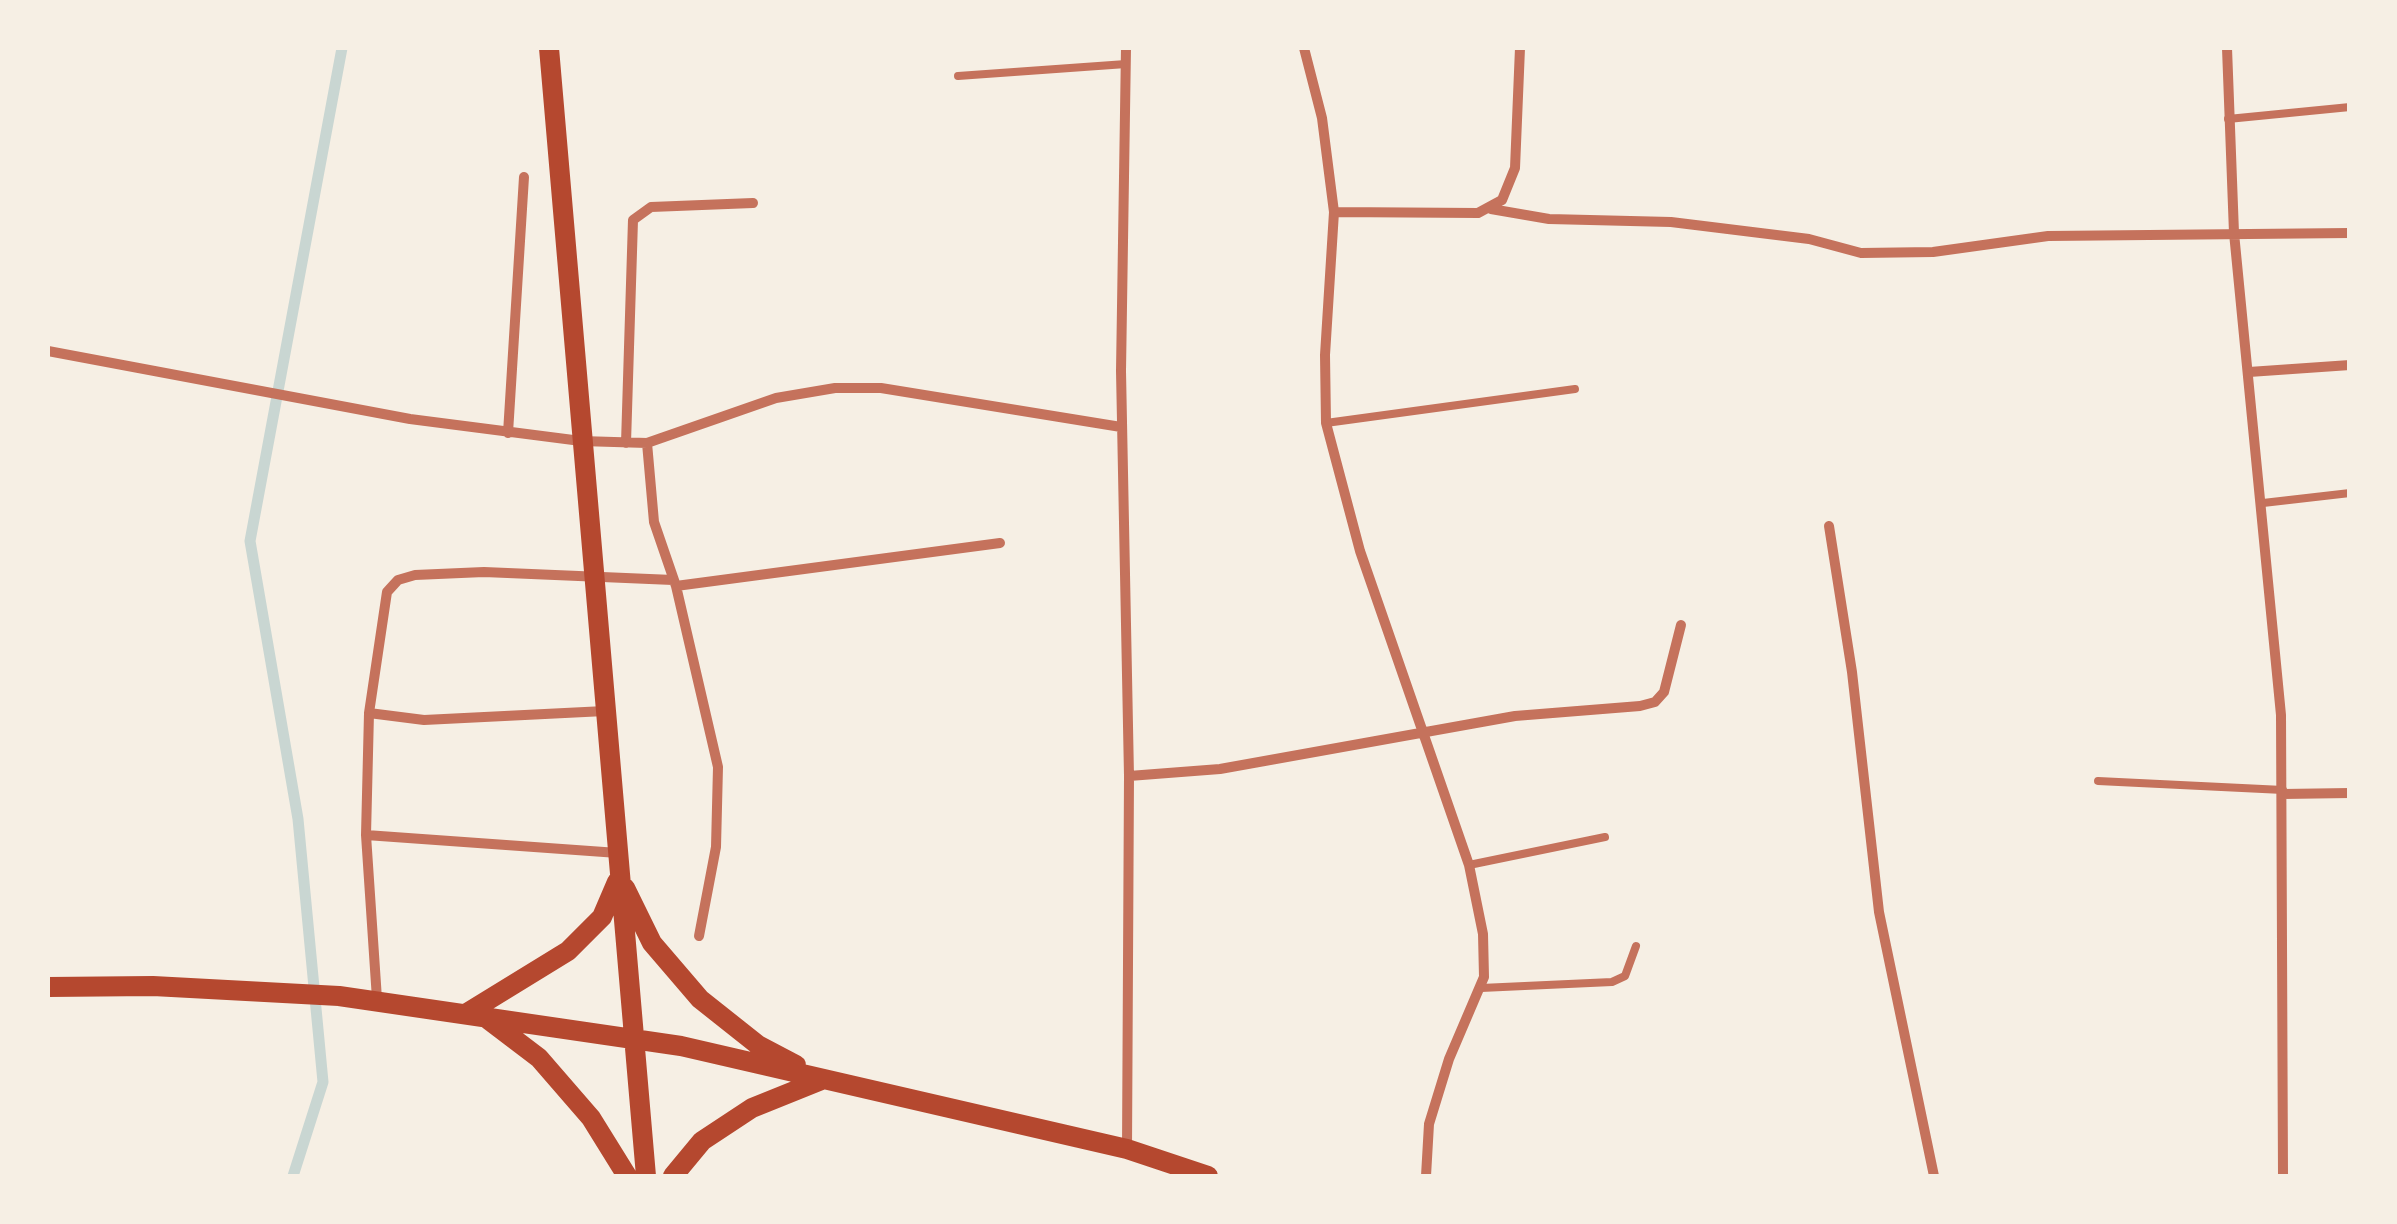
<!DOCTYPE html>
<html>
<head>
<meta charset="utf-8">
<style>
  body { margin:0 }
  #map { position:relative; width:2397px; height:1224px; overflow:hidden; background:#f6efe4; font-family:"Work Sans",sans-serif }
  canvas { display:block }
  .frame { position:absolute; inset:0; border:50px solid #f6efe4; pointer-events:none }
</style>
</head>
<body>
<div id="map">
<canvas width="2397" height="1224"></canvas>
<div class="frame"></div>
</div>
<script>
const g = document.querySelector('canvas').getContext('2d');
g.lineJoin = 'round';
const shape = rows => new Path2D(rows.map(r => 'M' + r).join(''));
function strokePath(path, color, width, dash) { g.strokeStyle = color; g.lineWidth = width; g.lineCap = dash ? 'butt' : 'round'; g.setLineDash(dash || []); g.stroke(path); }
strokePath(shape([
  [293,1176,323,1082,298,819,250,541,342,48]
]), '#c9d6d2', 11);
strokePath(shape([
  [958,76,1126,64],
  [2228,119,2350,107],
  [1326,423,1575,389],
  [2263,503,2350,493],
  [2098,781,2283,790],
  [1469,865,1605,837],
  [1481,988,1612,982,1625,976,1636,946]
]), '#c5725c', 8);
strokePath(shape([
  [1126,48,1121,371,1129,776,1127,1149],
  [1304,48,1322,118,1334,212,1325,355,1326,423,1360,551,1469,865,1483,934,1484,977,1449,1059,1429,1124,1426,1176],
  [2227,48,2234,233,2281,715,2283,1176],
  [1491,209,1549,219,1671,222,1809,239,1861,253,1933,252,2048,236,2350,233],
  [1334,212,1478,213,1502,200,1515,168,1520,48],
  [48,351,410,419,581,441,647,443,776,398,835,388,881,388,1121,427],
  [2249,372,2350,365],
  [508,433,524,177],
  [626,443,633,220,651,207,753,203],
  [647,443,654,522,676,586,718,767,716,847,699,936],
  [1829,526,1852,672,1879,912,1934,1176],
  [676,586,1000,543],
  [369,713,424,720,605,711],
  [1129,776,1220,769,1515,716,1640,706,1655,702,1664,692,1681,625],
  [2283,794,2350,793],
  [366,835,618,853],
  [377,999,366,835,369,713,387,592,398,580,415,575,484,572,673,580]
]), '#c5725c', 10);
strokePath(shape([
  [549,48,646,1176],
  [625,888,652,943,700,999,758,1045,796,1065],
  [48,987,153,986,339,996,681,1046,1127,1149,1208,1176],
  [467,1013,568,951,602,917,617,882],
  [485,1017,539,1058,591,1118,627,1176],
  [673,1176,702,1141,752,1108,824,1079]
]), '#b5482f', 20);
</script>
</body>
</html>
